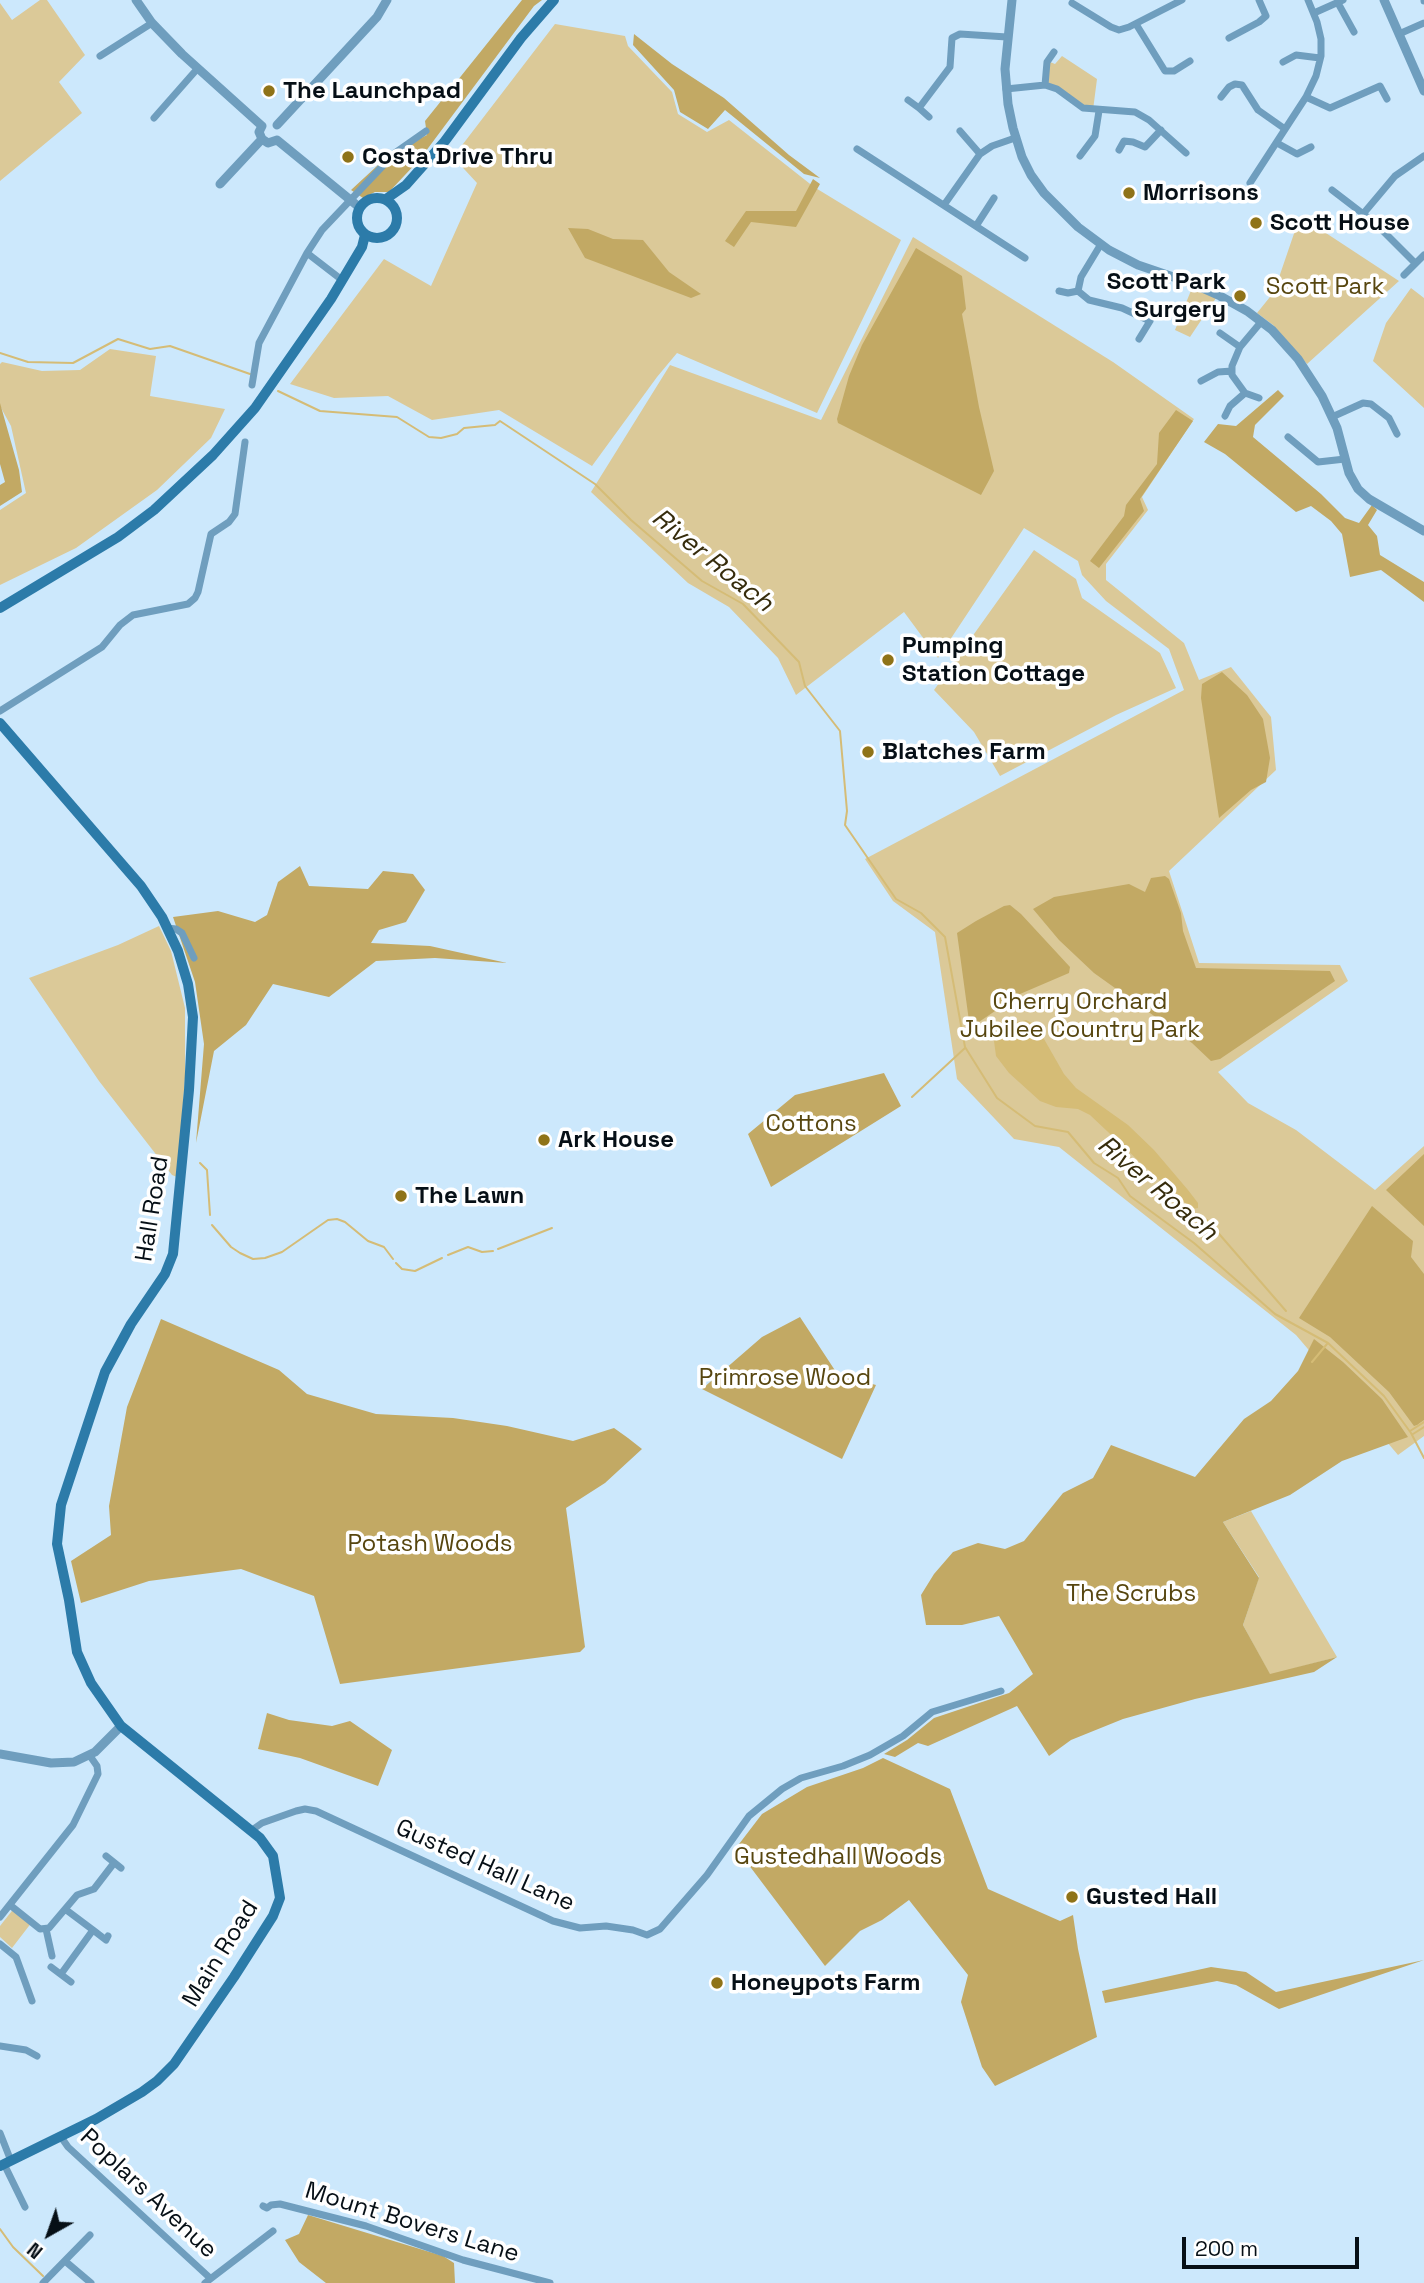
<!DOCTYPE html>
<html>
<head>
<meta charset="utf-8">
<style>
  body { margin:0 }
  #map { position:relative; width:1424px; height:2283px; overflow:hidden; background:#cce8fc; font-family:"Space Grotesk",sans-serif }
  canvas { display:block }
  .north { position:absolute; left:14px; top:2199px; width:70px; height:70px; -webkit-text-stroke:5px #fff; paint-order:stroke; rotate:220deg; font-size:19px; font-weight:700; line-height:28px; text-align:center; color:#060f16 }
  .north::after { content:''; display:block; margin:auto; width:24px; height:32px; background:#060f16; clip-path:polygon(50% 0,100% 100%,50% 72%,0 100%) }
  .scale { position:absolute; left:1182px; top:2237px; width:177px; height:32px; box-sizing:border-box; border:4px solid #060f16; border-top:0; padding-left:9px; font-size:21px; line-height:24px; white-space:nowrap; color:#060f16; -webkit-text-stroke:5px #fff; paint-order:stroke }
</style>
</head>
<body>
<div id="map">
<canvas width="1424" height="2283"></canvas>
<div class="north">N</div>
<div class="scale">200 m</div>
</div>
<script>
const g = document.querySelector('canvas').getContext('2d');
g.lineJoin = 'round';
function fill(path, color) { g.fillStyle = color; g.fill(path, 'evenodd'); }
const shape = rows => new Path2D(rows.map(r => 'M' + r).join(''));
function strokePath(path, color, width, dash) { g.strokeStyle = color; g.lineWidth = width; g.lineCap = dash ? 'butt' : 'round'; g.setLineDash(dash || []); g.stroke(path); }
function label(font, color, halo, rows, align = 'center') {
  g.font = font + ' "Space Grotesk",sans-serif'; g.lineWidth = 7; g.setLineDash([]); g.textBaseline = 'middle'; g.strokeStyle = halo; g.fillStyle = color; for (const [text, x, y, turn = 0] of rows) {
    g.save(); g.translate(x, y); g.rotate((+turn || 0) * Math.PI / 180); g.textAlign = isNaN(turn) ? turn : align; if (halo) g.strokeText(text, 0, 0); g.fillText(text, 0, 0); g.restore();
  }
}
fill(shape([
  [40,0,47,0,85,55,59,82,82,113,0,181,0,3,12,20],
  [555,24,625,36,628,46,672,92,678,114,707,132,729,120,814,187,901,240,817,413,677,353,657,377,592,466,499,410,432,420,388,396,334,398,290,384,384,259,431,286,477,183,453,157],
  [1062,56,1097,79,1093,110,1045,85,1050,62,1055,64],
  [1300,216,1399,281,1307,364,1273,325,1257,313,1274,292],
  [913,237,1113,362,1194,419,1142,497,1148,510,1106,564,1106,580,1184,643,1199,680,1231,667,1271,717,1276,770,1169,871,1199,963,1340,965,1348,981,1218,1072,1248,1103,1296,1130,1375,1190,1424,1146,1424,1436,1398,1455,1296,1335,1059,1147,1014,1139,957,1079,935,932,893,901,865,859,1184,690,1169,649,1106,601,1082,575,1078,561,1024,528,938,658,904,612,796,695,778,658,729,607,688,583,591,492,670,365,821,420],
  [1192,288,1216,298,1190,337,1175,330],
  [1411,288,1424,298,1424,408,1373,361,1386,323],
  [110,349,156,356,150,396,225,409,211,438,157,490,76,548,0,585,0,510,26,493,11,426,0,406,0,364,2,362,42,371,80,370],
  [1034,550,1076,579,1082,598,1160,653,1176,688,1116,715,1000,776,974,732,934,690],
  [159,926,171,951,185,1008,185,1078,177,1177,172,1175,99,1081,29,978,118,945],
  [1251,1511,1337,1657,1270,1675,1243,1625,1259,1577,1223,1522],
  [15,1907,32,1922,12,1948,0,1937,0,1926]
]), '#dbc998');
fill(shape([
  [522,0,542,0,534,6,420,159,389,192,375,192,363,198,351,190,391,153,427,135,425,121],
  [634,34,672,64,724,98,789,155,820,178,804,174,725,110,708,129,680,112,674,90,633,45],
  [813,179,820,184,796,227,751,222,734,247,725,241,746,211,796,211],
  [568,228,588,229,613,239,643,240,669,272,701,294,691,298,585,258],
  [916,248,962,276,966,309,962,314,979,407,994,471,981,495,838,423,837,419,849,376,862,345],
  [1278,390,1284,396,1255,425,1253,437,1321,494,1345,518,1359,523,1372,505,1377,510,1368,525,1377,536,1380,555,1424,582,1424,602,1381,570,1350,577,1342,534,1331,521,1311,506,1296,512,1225,454,1204,442,1218,424,1236,426],
  [0,403,19,470,22,492,0,506,0,485,5,482,0,464],
  [1176,410,1193,421,1140,499,1144,511,1099,568,1090,561,1124,516,1126,505,1157,464,1159,433],
  [1222,672,1247,695,1263,719,1270,758,1266,782,1251,790,1219,818,1201,698,1202,684],
  [300,866,309,886,368,889,383,871,413,874,425,890,406,922,379,930,371,943,430,946,507,963,435,958,376,961,329,997,273,984,246,1025,214,1051,196,1143,204,1044,195,982,173,917,218,911,255,922,267,915,278,882],
  [1165,876,1169,879,1181,913,1183,931,1196,968,1330,971,1335,981,1220,1059,1211,1061,1192,1043,1094,973,1059,940,1033,909,1054,897,1129,884,1145,892,1151,878],
  [1010,905,1021,914,1070,967,1069,973,1020,994,973,1026,969,1021,957,933,976,921,1004,906],
  [884,1073,901,1106,771,1187,748,1134,795,1095],
  [1424,1154,1424,1226,1386,1190],
  [1372,1206,1413,1241,1411,1257,1424,1274,1424,1420,1417,1425,1414,1426,1389,1392,1330,1337,1299,1318],
  [800,1317,838,1375,876,1385,842,1459,702,1389,762,1337],
  [161,1319,279,1370,307,1394,376,1414,453,1418,507,1426,573,1441,614,1428,628,1438,642,1449,605,1483,566,1508,585,1647,580,1652,340,1684,314,1596,241,1569,149,1581,81,1603,71,1561,111,1535,109,1506,127,1407],
  [1314,1339,1343,1362,1382,1399,1408,1437,1342,1461,1290,1495,1223,1522,1259,1578,1243,1625,1270,1674,1337,1657,1314,1672,1195,1699,1123,1719,1071,1740,1049,1756,1017,1706,928,1746,918,1743,895,1757,884,1754,907,1740,934,1718,1009,1693,1033,1674,999,1616,962,1625,926,1625,921,1595,934,1574,953,1552,978,1543,1005,1549,1024,1541,1063,1493,1093,1478,1111,1445,1195,1477,1244,1419,1271,1401,1298,1371],
  [267,1713,289,1720,332,1726,350,1721,392,1750,378,1786,300,1758,258,1749],
  [883,1758,950,1789,988,1889,1060,1921,1073,1915,1078,1949,1097,2037,995,2086,982,2067,961,2002,968,1975,909,1900,882,1920,860,1931,825,1966,736,1848,762,1814,807,1787,863,1768],
  [1424,1960,1279,2009,1236,1985,1217,1981,1105,2003,1102,1991,1211,1967,1246,1972,1276,1992],
  [308,2215,443,2256,454,2263,455,2283,326,2283,299,2262,285,2240,299,2234]
]), '#c2a964');
fill(shape([
  [1026,1020,1036,1025,1064,1074,1076,1088,1128,1125,1154,1150,1188,1190,1198,1203,1198,1208,1193,1209,1176,1196,1090,1115,1078,1109,1056,1107,1040,1101,1009,1073,996,1056,994,1041,999,1033,1013,1023]
]), '#d5bc76');
strokePath(shape([
  [0,353,28,362,73,363,118,339,150,349,170,346,250,374],
  [278,391,320,411,397,417,429,437,441,438,457,434,464,428,495,425,500,421,595,484,631,520,702,581,743,604,799,662,805,686,840,731,847,811,845,825,896,899,921,913,945,937,965,1047,997,1098,1035,1126,1068,1132,1094,1163,1118,1178,1130,1196,1194,1243,1275,1314,1328,1343,1384,1396,1411,1433,1424,1458],
  [912,1097,965,1048],
  [200,1163,207,1170,210,1215],
  [1207,1220,1286,1311],
  [212,1225,231,1247,240,1253,253,1259,265,1258,282,1252,328,1220,337,1219,345,1222,368,1241,384,1247,393,1259],
  [498,1249,552,1228],
  [448,1255,468,1247,482,1252,493,1251],
  [396,1263,402,1269,415,1271,442,1258],
  [1312,1362,1327,1344],
  [1410,1431,1424,1422],
  [1413,1434,1424,1427],
  [0,2229,13,2247,43,2276]
]), '#d5bc76', 2);
strokePath(shape([
  [1424,0,1424,1],
  [1072,3,1111,27,1119,30,1129,27,1182,0],
  [1338,3,1354,32],
  [1314,13,1343,0],
  [1136,24,1165,71,1174,71,1190,61],
  [1399,34,1424,23],
  [1229,38,1259,22,1266,16,1259,0],
  [100,56,152,23],
  [1283,62,1296,55,1320,58],
  [1045,85,1047,62,1054,52],
  [1006,89,1045,85,1057,89,1083,108,1135,112,1149,120,1186,153],
  [1221,97,1229,87,1235,84,1242,85,1258,110,1285,129],
  [1306,97,1330,108,1380,86,1387,99],
  [908,100,919,108],
  [929,117,919,108,950,67,952,38,960,34,1007,37],
  [154,118,198,68],
  [960,131,980,154],
  [1277,143,1297,154,1311,147],
  [857,149,1025,258],
  [1119,150,1124,141,1133,142,1145,147,1161,130],
  [1080,156,1095,136,1099,111],
  [1250,183,1306,97,1316,76,1321,56,1321,39,1317,22,1308,0],
  [1332,190,1375,223,1415,263],
  [944,205,980,154,992,146,1015,138],
  [1363,214,1395,176,1424,156],
  [976,226,994,198],
  [1101,244,1081,277,1078,291,1089,300,1122,308,1150,321,1139,339],
  [307,253,322,230,396,152,426,131],
  [1404,275,1424,255],
  [1059,291,1068,293,1078,291],
  [1220,333,1240,347],
  [1201,381,1218,372,1232,371],
  [252,385,259,343,307,253,342,280],
  [1245,393,1232,375,1232,366,1240,347,1261,322],
  [1225,416,1230,406,1245,393,1259,398],
  [1332,417,1363,403,1371,404,1389,418,1397,434],
  [1288,437,1318,462,1345,459],
  [0,711,102,647,120,625,133,615,188,604,195,598,198,592,211,534,229,522,235,514,245,442],
  [167,928,176,929,182,933,194,958],
  [252,1830,262,1823,296,1811,305,1809,316,1811,553,1921,580,1928,606,1926,633,1930,647,1935,660,1929,707,1875,749,1816,782,1789,801,1778,843,1766,870,1755,903,1736,932,1712,1001,1691],
  [106,1856,121,1868],
  [10,1905,40,1929,49,1928,77,1895,94,1889,114,1863],
  [0,1917,73,1825,98,1774,97,1766,90,1756],
  [46,1929,52,1956],
  [93,1930,106,1940,108,1936],
  [0,1944,16,1957,32,2001],
  [51,1967,71,1982],
  [61,1974,93,1930,65,1909],
  [0,2046,26,2050,37,2056],
  [0,2133,11,2161],
  [61,2137,68,2147,210,2278],
  [4,2164,25,2207],
  [263,2206,267,2208,271,2205,280,2204,366,2226,463,2260,550,2283],
  [65,2261,91,2283],
  [43,2283,90,2235],
  [205,2283,273,2231]
]), '#6f9ebe', 7);
strokePath(shape([
  [136,0,152,23,182,54,262,126],
  [1012,0,1005,69,1008,104,1013,128,1022,157,1031,175,1044,193,1078,227,1109,250,1138,265,1191,283,1220,296,1247,311,1272,330,1298,359,1322,396,1337,428,1349,473,1358,489,1369,499,1424,531],
  [1384,0,1424,91],
  [277,125,377,17,387,0],
  [262,126,259,132,262,139,268,143,277,140],
  [277,140,359,207],
  [220,184,262,139],
  [0,1754,51,1763,74,1762,95,1752,121,1726]
]), '#6f9ebe', 9);
strokePath(shape([
  '357 218a20 20 0 1 1 40 0a20 20 0 1 1-40 0Z',
  [386,199,406,185,445,141,521,38,554,0],
  [0,608,118,537,154,510,213,455,255,408,331,299,362,247,365,235],
  [0,723,141,886,162,917,178,951,188,984,193,1017,189,1090,173,1254,165,1274,131,1324,105,1372,61,1505,57,1544,69,1600,77,1652,91,1683,121,1726,260,1838,273,1856,280,1898,273,1916,234,1977,174,2064,157,2081,142,2092,96,2119,0,2166]
]), '#2c7ba9', 10);
for (const [x, y, r, color] of [
  [269,91,7,"#8f7318"],
  [348,157,7,"#8f7318"],
  [1129,193,7,"#8f7318"],
  [1256,223,7,"#8f7318"],
  [1240,296,7,"#8f7318"],
  [888,660,7,"#8f7318"],
  [868,752,7,"#8f7318"],
  [544,1140,7,"#8f7318"],
  [401,1196,7,"#8f7318"],
  [1072,1897,7,"#8f7318"],
  [717,1983,7,"#8f7318"]
]) { const dot = new Path2D(); dot.arc(x, y, r, 0, 2 * Math.PI); g.fillStyle = color; g.fill(dot); strokePath(dot, '#fff', 2.5); }
label('bold 24px', '#060f16', '#fff', [
  ["The Launchpad",283,91],
  ["Costa Drive Thru",362,157],
  ["Morrisons",1143,193],
  ["Scott House",1270,223],
  ["Scott Park",1226,282,"right"],
  ["Surgery",1226,310,"right"],
  ["Pumping",902,646],
  ["Station Cottage",902,674],
  ["Blatches Farm",882,752],
  ["Ark House",558,1140],
  ["The Lawn",415,1196],
  ["Gusted Hall",1086,1897],
  ["Honeypots Farm",731,1983]
], 'left');
label('24px', '#57460f', '#fff', [
  ["Scott Park",1325,287],
  ["Cherry Orchard",1080,1002],
  ["Jubilee Country Park",1080,1030],
  ["Cottons",811,1124],
  ["Primrose Wood",785,1378],
  ["Potash Woods",430,1544],
  ["The Scrubs",1131,1594],
  ["Gustedhall Woods",838,1857]
]);
label('24px', '#060f16', '#fff', [
  ["Hall Road",153,1209,-81],
  ["Gusted Hall Lane",485,1866,24],
  ["Main Road",221,1954,-58],
  ["Poplars Avenue",148,2194,43],
  ["Mount Bovers Lane",412,2223,17]
]);
label('italic 26px', '#362c0c', '#fff', [
  ["River Roach",712,561,39],
  ["River Roach",1157,1189,40]
]);
</script>
</body>
</html>
